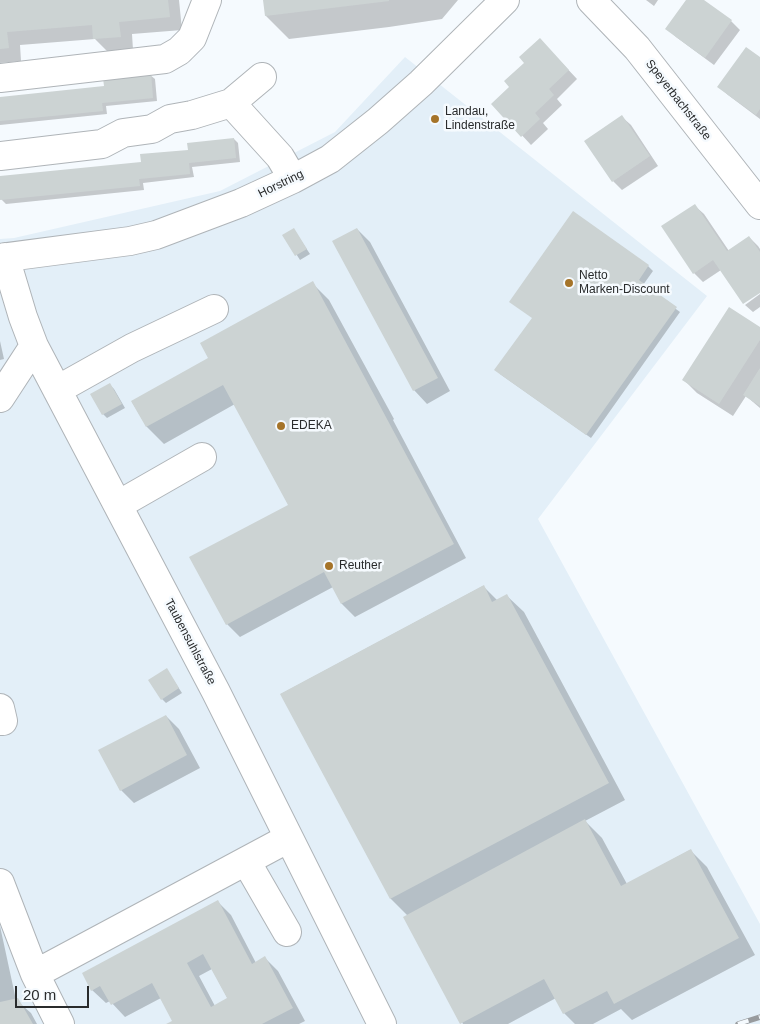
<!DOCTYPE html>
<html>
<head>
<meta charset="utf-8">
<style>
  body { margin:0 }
  #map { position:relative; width:760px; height:1024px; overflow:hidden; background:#f5fafe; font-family:Arial,sans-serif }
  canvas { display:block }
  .scale { position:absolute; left:15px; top:986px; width:74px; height:22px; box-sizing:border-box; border:2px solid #292b2c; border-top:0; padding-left:6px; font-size:15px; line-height:18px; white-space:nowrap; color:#292b2c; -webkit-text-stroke:4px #f5fafe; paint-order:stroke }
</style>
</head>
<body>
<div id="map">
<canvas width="760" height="1024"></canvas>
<div class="scale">20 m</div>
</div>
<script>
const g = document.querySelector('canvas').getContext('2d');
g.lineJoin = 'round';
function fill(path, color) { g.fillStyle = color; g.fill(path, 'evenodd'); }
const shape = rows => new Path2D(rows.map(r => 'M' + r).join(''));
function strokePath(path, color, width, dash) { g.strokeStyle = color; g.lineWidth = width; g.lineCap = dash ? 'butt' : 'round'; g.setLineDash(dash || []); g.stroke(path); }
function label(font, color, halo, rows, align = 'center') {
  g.font = font + ' Arial,sans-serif'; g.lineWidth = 5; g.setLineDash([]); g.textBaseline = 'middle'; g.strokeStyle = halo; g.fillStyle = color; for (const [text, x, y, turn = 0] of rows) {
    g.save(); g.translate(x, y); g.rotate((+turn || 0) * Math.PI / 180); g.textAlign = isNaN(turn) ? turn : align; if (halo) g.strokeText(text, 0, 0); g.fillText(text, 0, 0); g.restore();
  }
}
fill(shape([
  [405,57,707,296,538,519,760,924,760,1024,0,1024,0,239,14,238,220,191,335,132]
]), '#e3eff8');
fill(shape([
  [0,0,179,0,182,30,132,34,133,50,108,52,95,39,20,45,21,61,0,63],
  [264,0,458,0,442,19,389,27,289,39,266,16],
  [646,0,658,0,654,6],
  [688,0,702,0,731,21,740,30,714,65,676,37,667,29],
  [548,48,577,79,557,99,562,105,543,123,548,129,531,145,493,104],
  [760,58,760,119,728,95,719,87],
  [150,75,155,79,157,101,106,106,107,114,0,125,0,98,106,87],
  [622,117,631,125,658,166,622,190,613,181],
  [234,139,238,143,240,162,192,167,194,177,143,183,144,190,6,204,1,199,0,177,143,163],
  [695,206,704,214,729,251,749,237,758,246,760,249,760,291,721,270,703,282,694,273],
  [574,213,648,266,653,271,643,285,680,312,591,438,500,374,533,318],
  [357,229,370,242,450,391,427,404,414,390,334,242],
  [294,230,310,254,300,260,284,235],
  [312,283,329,300,394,419,393,420,466,558,355,617,342,604,333,587,240,637,227,624,289,505,235,404,164,444,147,427,132,402,210,359],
  [760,294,760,307,753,312,745,305],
  [760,328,760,408,746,396,733,416,697,393,684,380],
  [0,341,4,359,0,360],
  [110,385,114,389,125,408,107,418,103,414],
  [483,586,498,601,507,596,524,612,625,800,585,821,602,838,627,884,690,850,707,867,755,955,632,1020,621,1009,593,1024,575,1024,564,1013,556,998,508,1024,463,1024,408,916,391,899,281,694],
  [167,670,182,693,166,703,162,699],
  [166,716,179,729,200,768,134,803,121,790],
  [218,902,231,915,256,963,265,958,278,971,305,1021,299,1024,169,1024,174,1021,161,998,125,1017,110,1001,106,1003,92,990],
  [212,969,228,999,215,1006,199,976],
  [0,926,16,1000,31,1013,37,1024,0,1024]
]), '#0003');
fill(shape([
  [0,0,168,0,170,17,119,22,121,37,93,39,92,25,7,32,9,48,0,49],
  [263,0,389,0,389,1,265,16],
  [686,0,704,0,732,20,705,58,665,29],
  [540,38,569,70,549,89,554,95,535,113,540,119,521,137,491,104,509,87,504,81,524,63,519,57],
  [746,47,760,57,760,109,756,115,717,87],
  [151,73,153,98,102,103,103,111,0,121,0,97,104,86,103,78],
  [622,115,650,156,612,182,584,141],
  [234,138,236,158,189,163,190,174,139,179,140,186,0,200,0,176,141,162,140,154,188,150,187,143],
  [695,204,727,251,749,236,760,252,760,293,743,304,713,260,693,274,661,226],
  [573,211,649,265,639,280,677,307,586,435,494,370,532,318,509,302],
  [294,228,307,249,295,256,282,235],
  [357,228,438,378,413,391,332,241],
  [313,281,454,544,341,604,324,572,226,625,189,557,288,505,223,385,146,427,131,401,208,358,200,343],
  [729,307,760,327,760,340,719,404,682,380],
  [760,368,760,406,743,395],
  [110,383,122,404,102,415,90,394],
  [484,585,492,602,507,594,609,783,390,899,280,694],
  [167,668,179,688,161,700,148,680],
  [166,715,187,755,120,791,98,750],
  [585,819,621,886,691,849,739,938,614,1004,607,991,563,1014,544,979,460,1024,403,917],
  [218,900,252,964,265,956,293,1008,262,1024,166,1024,172,1021,152,983,111,1005,100,986,91,991,82,973],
  [203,954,227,998,211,1007,187,963],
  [18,998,33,1024,0,1024,0,1002]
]), '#ccd3d3');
const minor = shape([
  [591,0,637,48,760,205],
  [0,78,165,59,179,51,192,38,207,0],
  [231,103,262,77],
  [0,156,102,144,123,133,152,129,170,119,192,115,231,103,280,157,293,179],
  [5,257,23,317,34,346,216,692,382,1024],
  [0,258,130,241,156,235,241,203,293,179,330,159,378,121,421,83,505,0],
  [57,390,132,348,214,309],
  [0,398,34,346],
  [118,505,202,457],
  [0,708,3,721,0,721],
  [246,861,287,932],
  [0,883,35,974],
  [60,1024,35,974,289,838]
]);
strokePath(minor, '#afb4b8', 30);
strokePath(minor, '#fff', 28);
const rail = shape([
  [738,1024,760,1017]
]);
strokePath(rail, '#989b9e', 5.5);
strokePath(rail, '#f5fafe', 4, [11]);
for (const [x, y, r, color] of [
  [435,119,5,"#a57429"],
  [569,283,5,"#a57429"],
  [281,426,5,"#a57429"],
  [329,566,5,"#a57429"]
]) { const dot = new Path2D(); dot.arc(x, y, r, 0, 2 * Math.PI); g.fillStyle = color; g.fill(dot); strokePath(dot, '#f5fafe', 2); }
label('12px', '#292b2c', '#f5fafe', [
  ["Speyerbachstraße",678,100,52],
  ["Horstring",281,184,-26],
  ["Taubensuhlstraße",190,642,62]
]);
label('12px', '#292b2c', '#f5fafe', [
  ["Landau,",445,112],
  ["Lindenstraße",445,126],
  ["Netto",579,276],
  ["Marken-Discount",579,290],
  ["EDEKA",291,426],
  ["Reuther",339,566]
], 'left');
</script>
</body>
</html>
